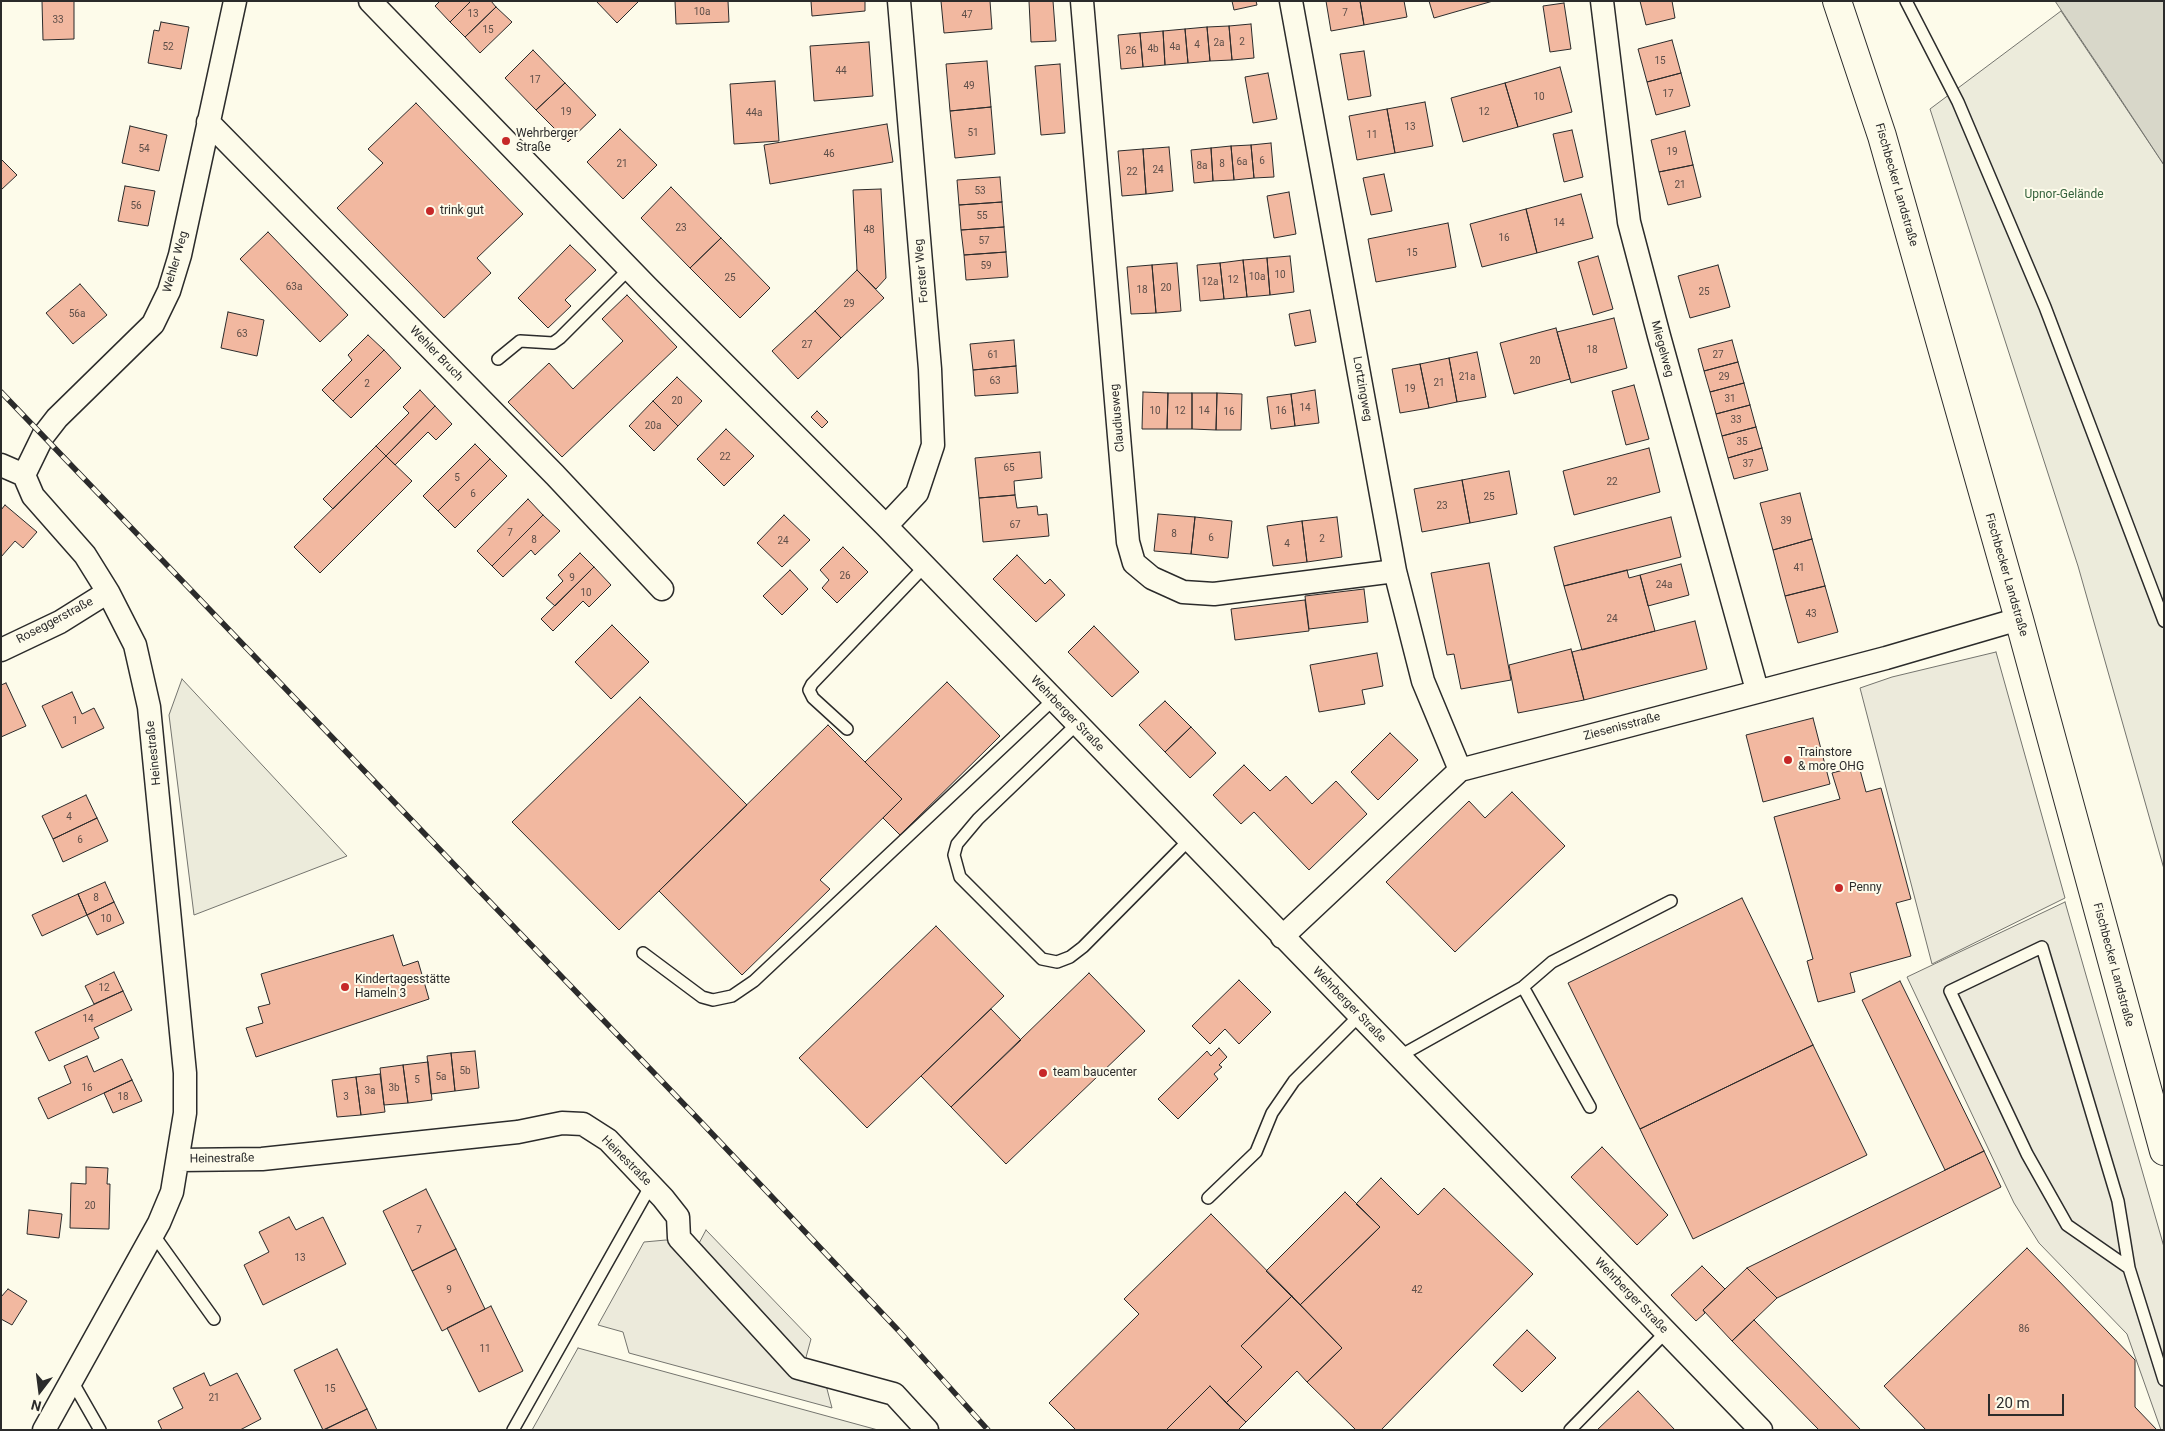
<!DOCTYPE html>
<html>
<head>
<meta charset="utf-8">
<style>
  body { margin:0 }
  #map { position:relative; width:2165px; height:1431px; overflow:hidden; background:#fdfbea; font-family:Roboto,sans-serif }
  canvas { display:block }
  .frame { position:absolute; inset:0; border:2px solid #2b2b2b; pointer-events:none }
  .north { position:absolute; left:15px; top:1366px; width:50px; height:50px; -webkit-text-stroke:4px #fdfbea; paint-order:stroke; rotate:195deg; font-size:14px; font-weight:700; line-height:20px; text-align:center; color:#2b2b2b }
  .north::after { content:''; display:block; margin:auto; width:18px; height:22px; background:#2b2b2b; clip-path:polygon(50% 0,100% 100%,50% 72%,0 100%) }
  .scale { position:absolute; left:1988px; top:1394px; width:76px; height:22px; box-sizing:border-box; border:2px solid #2b2b2b; border-top:0; padding-left:6px; font-size:15px; line-height:18px; white-space:nowrap; color:#2b2b2b; -webkit-text-stroke:4px #fdfbea; paint-order:stroke }
</style>
</head>
<body>
<div id="map">
<canvas width="2165" height="1431"></canvas>
<div class="frame"></div>
<div class="north">N</div>
<div class="scale">20 m</div>
</div>
<script>
const g = document.querySelector('canvas').getContext('2d');
g.lineJoin = 'round';
function fill(path, color) { g.fillStyle = color; g.fill(path, 'evenodd'); }
const shape = rows => new Path2D(rows.map(r => 'M' + r).join(''));
function strokePath(path, color, width, dash) { g.strokeStyle = color; g.lineWidth = width; g.lineCap = dash ? 'butt' : 'round'; g.setLineDash(dash || []); g.stroke(path); }
function label(font, color, halo, rows, align = 'center') {
  g.font = font + ' Roboto,sans-serif'; g.lineWidth = 4; g.setLineDash([]); g.textBaseline = 'middle'; g.strokeStyle = halo; g.fillStyle = color; for (const [text, x, y, turn = 0] of rows) {
    g.save(); g.translate(x, y); g.rotate((+turn || 0) * Math.PI / 180); g.textAlign = isNaN(turn) ? turn : align; if (halo) g.strokeText(text, 0, 0); g.fillText(text, 0, 0); g.restore();
  }
}
const green = shape([
  [2061,11,2164,165,2164,869,2078,566,1930,109,2061,11],
  [182,679,347,856,194,915,169,715,182,679],
  [578,1348,878,1430,532,1430,578,1348]
]);
fill(green, '#ecebdb');
strokePath(green, '#74746e', 1);
const parking = shape([
  [1996,652,2065,898,1932,964,1860,688,1892,677,1996,652],
  [2065,902,2164,1247,2164,1430,2161,1430,2127,1334,2039,1243,2014,1203,1907,977,2065,902],
  [706,1230,811,1339,805,1361,821,1366,832,1408,629,1353,623,1332,598,1325,644,1242,666,1240,697,1247,706,1230]
]);
fill(parking, '#eceadb');
strokePath(parking, '#74746e', 1);
const water = shape([
  [2055,1,2164,1,2164,165,2106,77,2055,1]
]);
fill(water, '#d8d7c9');
strokePath(water, '#74746e', 1);
const building = shape([
  [42,1,74,1,74,39,43,40,42,1],
  [440,1,471,1,450,22,435,6,440,1],
  [471,1,491,1,496,7,465,37,450,22,471,1],
  [596,1,639,1,617,23,596,1],
  [675,1,728,1,729,22,676,24,675,1],
  [811,1,865,1,865,11,812,16,811,1],
  [941,1,990,1,992,29,944,33,941,1],
  [1029,1,1053,1,1056,41,1031,42,1029,1],
  [1232,1,1256,1,1257,5,1234,10,1232,1],
  [1326,1,1360,1,1364,25,1331,31,1326,1],
  [1360,1,1404,1,1407,17,1364,25,1360,1],
  [1429,1,1493,1,1434,18,1429,1],
  [1640,1,1672,1,1675,18,1646,25,1640,1],
  [1564,3,1571,49,1550,52,1543,6,1564,3],
  [496,7,512,22,480,53,465,37,496,7],
  [161,22,189,27,181,69,148,63,154,30,159,31,161,22],
  [1251,24,1254,58,1232,60,1229,26,1251,24],
  [1229,26,1232,60,1210,61,1207,27,1229,26],
  [1207,27,1210,61,1188,63,1185,29,1207,27],
  [1185,29,1188,63,1165,65,1163,31,1185,29],
  [1163,31,1165,65,1143,67,1140,33,1163,31],
  [1140,33,1143,67,1121,69,1118,35,1140,33],
  [1672,40,1681,73,1647,82,1638,49,1672,40],
  [869,42,873,96,814,101,810,46,869,42],
  [533,50,565,83,536,110,505,78,533,50],
  [1364,51,1371,96,1348,100,1340,54,1364,51],
  [987,61,991,107,950,111,946,64,987,61],
  [1060,64,1065,133,1041,135,1035,66,1060,64],
  [1560,67,1572,112,1518,127,1505,83,1560,67],
  [1268,73,1277,119,1253,123,1245,77,1268,73],
  [1681,73,1690,106,1656,115,1647,82,1681,73],
  [775,81,779,141,734,144,730,84,775,81],
  [565,83,596,115,568,142,536,110,565,83],
  [1505,83,1518,127,1463,142,1451,98,1505,83],
  [1425,102,1433,146,1395,153,1387,109,1425,102],
  [416,103,523,214,477,258,491,273,444,318,337,208,383,163,368,149,416,103],
  [991,107,995,154,955,158,950,111,991,107],
  [1387,109,1395,153,1357,160,1349,116,1387,109],
  [887,124,893,162,770,184,764,145,887,124],
  [130,126,167,135,159,171,122,163,130,126],
  [620,129,657,165,623,199,587,162,620,129],
  [1572,130,1583,177,1564,182,1553,134,1572,130],
  [1685,131,1693,165,1659,172,1651,140,1685,131],
  [1271,143,1274,177,1254,178,1251,145,1271,143],
  [1251,145,1254,178,1234,180,1231,146,1251,145],
  [1231,146,1234,180,1213,181,1211,148,1231,146],
  [1169,147,1173,191,1146,194,1143,149,1169,147],
  [1211,148,1213,181,1194,183,1191,150,1211,148],
  [1143,149,1146,194,1122,196,1118,151,1143,149],
  [1,159,17,175,1,190,1,159],
  [1693,165,1701,197,1668,205,1659,172,1693,165],
  [1384,174,1392,211,1371,215,1363,178,1384,174],
  [1000,177,1002,202,959,205,957,180,1000,177],
  [125,186,155,191,148,226,118,221,125,186],
  [671,187,721,238,690,268,641,218,671,187],
  [881,189,886,278,876,289,857,270,853,190,881,189],
  [1289,192,1296,234,1274,238,1267,196,1289,192],
  [1581,194,1593,238,1537,253,1526,209,1581,194],
  [1002,202,1004,227,961,230,959,205,1002,202],
  [1526,209,1537,253,1482,267,1470,224,1526,209],
  [1448,223,1456,267,1376,282,1368,239,1448,223],
  [1004,227,1006,252,964,255,961,230,1004,227],
  [268,232,348,315,320,342,240,259,268,232],
  [721,238,770,288,740,318,690,268,721,238],
  [570,245,596,270,565,300,571,306,548,328,518,298,570,245],
  [1006,252,1008,277,966,280,964,255,1006,252],
  [1290,256,1294,292,1270,295,1267,258,1290,256],
  [1598,256,1613,309,1593,315,1578,262,1598,256],
  [1267,258,1270,295,1247,297,1243,260,1267,258],
  [1243,260,1247,297,1224,299,1220,263,1243,260],
  [1177,263,1181,311,1156,313,1152,265,1177,263],
  [1220,263,1224,299,1200,301,1197,265,1220,263],
  [1152,265,1156,313,1131,314,1127,267,1152,265],
  [1718,265,1730,307,1690,318,1678,276,1718,265],
  [857,270,884,298,841,338,815,311,857,270],
  [80,284,107,315,73,344,46,313,80,284],
  [627,295,677,347,562,457,508,402,549,363,573,389,623,341,602,319,627,295],
  [1310,310,1316,342,1295,346,1289,314,1310,310],
  [815,311,841,338,798,379,772,351,815,311],
  [228,312,264,320,257,356,221,348,228,312],
  [1614,318,1627,368,1571,383,1557,332,1614,318],
  [1556,328,1570,379,1514,394,1500,343,1556,328],
  [368,335,384,350,333,401,322,390,352,360,348,355,368,335],
  [1014,340,1016,366,973,370,970,344,1014,340],
  [1732,340,1738,362,1704,371,1698,349,1732,340],
  [384,350,401,368,351,418,333,401,384,350],
  [1477,352,1486,397,1457,402,1449,358,1477,352],
  [1449,358,1457,402,1429,408,1420,364,1449,358],
  [1738,362,1744,383,1710,392,1704,371,1738,362],
  [1420,364,1429,408,1400,413,1392,369,1420,364],
  [1016,366,1018,393,975,396,973,370,1016,366],
  [677,377,702,401,678,426,653,401,677,377],
  [1744,383,1750,405,1716,414,1710,392,1744,383],
  [1634,385,1649,439,1626,445,1612,391,1634,385],
  [420,390,435,406,386,456,376,446,409,413,403,407,420,390],
  [1315,390,1319,423,1295,426,1291,394,1315,390],
  [1143,392,1168,393,1167,429,1142,429,1143,392],
  [1168,393,1192,393,1192,429,1167,429,1168,393],
  [1192,393,1217,393,1216,430,1192,429,1192,393],
  [1217,393,1242,394,1241,430,1216,430,1217,393],
  [1291,394,1295,426,1271,429,1267,397,1291,394],
  [653,401,678,426,654,451,629,426,653,401],
  [1750,405,1756,427,1722,436,1716,414,1750,405],
  [435,406,452,424,436,440,428,432,395,465,386,456,435,406],
  [817,411,828,422,822,428,811,417,817,411],
  [1756,427,1762,448,1728,458,1722,436,1756,427],
  [726,429,754,456,724,486,697,459,726,429],
  [475,444,490,459,438,511,423,496,475,444],
  [376,446,386,456,333,509,323,499,376,446],
  [1649,448,1660,492,1574,515,1563,471,1649,448],
  [1762,448,1768,470,1734,479,1728,458,1762,448],
  [1040,452,1042,478,1014,481,1015,495,979,498,975,458,1040,452],
  [386,456,412,481,320,573,294,547,386,456],
  [490,459,507,476,455,528,438,511,490,459],
  [1509,471,1517,514,1470,523,1462,480,1509,471],
  [1462,480,1470,523,1422,532,1414,489,1462,480],
  [1800,493,1812,539,1773,550,1760,503,1800,493],
  [1015,495,1017,508,1037,506,1038,515,1047,514,1049,536,983,542,979,498,1015,495],
  [528,499,543,515,492,566,477,551,528,499],
  [5,505,37,532,23,548,15,541,1,557,1,510,5,505],
  [1158,514,1195,517,1191,554,1154,551,1158,514],
  [543,515,560,531,535,555,531,550,503,577,492,566,543,515],
  [784,515,810,540,782,567,757,543,784,515],
  [1195,517,1232,521,1228,558,1191,554,1195,517],
  [1337,517,1342,557,1307,562,1302,521,1337,517],
  [1671,517,1681,557,1564,586,1554,547,1671,517],
  [1302,521,1307,562,1273,566,1267,526,1302,521],
  [1812,539,1825,586,1785,596,1773,550,1812,539],
  [843,547,868,572,837,603,822,588,829,580,820,570,843,547],
  [580,553,594,567,555,606,546,598,563,581,558,575,580,553],
  [1017,555,1045,584,1050,579,1065,595,1036,622,993,579,1017,555],
  [1489,563,1511,680,1461,689,1454,654,1447,655,1431,573,1489,563],
  [1681,564,1689,595,1648,606,1640,575,1681,564],
  [594,567,611,585,589,607,583,601,553,631,541,619,594,567],
  [790,570,808,589,782,615,763,596,790,570],
  [1627,570,1629,578,1640,575,1655,631,1582,650,1564,586,1627,570],
  [1825,586,1838,632,1798,643,1785,596,1825,586],
  [1364,589,1368,622,1309,629,1305,596,1364,589],
  [1305,600,1309,631,1235,640,1231,609,1305,600],
  [1695,621,1707,669,1584,700,1572,652,1695,621],
  [612,625,649,662,611,699,575,662,612,625],
  [1094,626,1139,672,1112,697,1068,652,1094,626],
  [1571,649,1584,700,1518,713,1509,665,1571,649],
  [1377,653,1383,686,1362,690,1365,704,1319,712,1310,665,1377,653],
  [947,682,1000,736,900,835,883,818,902,799,865,762,947,682],
  [6,683,26,726,1,737,1,685,6,683],
  [72,692,82,714,94,708,104,728,62,748,42,706,72,692],
  [640,697,747,805,619,930,512,822,640,697],
  [1165,701,1191,727,1165,752,1139,725,1165,701],
  [1813,718,1830,784,1763,802,1746,735,1813,718],
  [828,725,902,799,820,880,830,889,742,975,659,891,828,725],
  [1191,727,1216,753,1190,778,1165,752,1191,727],
  [1390,733,1418,760,1378,800,1351,772,1390,733],
  [1244,765,1270,791,1286,776,1312,804,1336,781,1367,814,1309,870,1254,812,1241,824,1213,795,1244,765],
  [1859,766,1866,792,1881,788,1911,899,1896,903,1911,956,1850,973,1855,992,1818,1002,1807,961,1813,959,1774,817,1840,799,1832,773,1859,766],
  [1512,792,1565,846,1455,952,1386,882,1469,801,1485,818,1512,792],
  [86,795,97,818,53,839,42,816,86,795],
  [97,818,108,841,63,862,53,839,97,818],
  [105,882,114,902,87,915,78,894,105,882],
  [78,894,87,915,42,936,32,915,78,894],
  [1742,898,1813,1045,1640,1129,1568,983,1742,898],
  [114,902,124,923,97,935,87,915,114,902],
  [936,926,1004,996,867,1128,799,1058,936,926],
  [393,935,403,966,418,961,429,999,256,1057,246,1028,263,1023,258,1007,270,1004,261,974,393,935],
  [114,972,123,991,94,1004,85,986,114,972],
  [1089,973,1145,1031,1006,1164,951,1107,1089,973],
  [1239,980,1271,1012,1239,1044,1225,1029,1210,1044,1192,1026,1239,980],
  [1900,981,1984,1151,1945,1170,1862,1000,1900,981],
  [123,991,132,1010,94,1028,99,1038,49,1061,35,1032,123,991],
  [991,1009,1021,1040,951,1107,921,1076,991,1009],
  [1813,1045,1867,1155,1693,1239,1640,1129,1813,1045],
  [1219,1048,1227,1057,1219,1065,1222,1067,1214,1074,1218,1079,1178,1119,1158,1099,1207,1051,1211,1056,1219,1048],
  [475,1051,479,1088,455,1091,451,1053,475,1051],
  [451,1053,455,1091,431,1094,427,1056,451,1053],
  [87,1056,94,1072,122,1059,132,1080,48,1119,38,1098,71,1083,64,1066,87,1056],
  [428,1062,432,1100,408,1103,403,1065,428,1062],
  [403,1065,408,1103,384,1105,380,1068,403,1065],
  [380,1074,385,1112,361,1115,356,1077,380,1074],
  [356,1077,361,1115,337,1117,332,1080,356,1077],
  [132,1080,142,1101,113,1113,104,1093,132,1080],
  [1602,1147,1668,1215,1637,1245,1571,1177,1602,1147],
  [1984,1151,2001,1187,1777,1298,1747,1268,1984,1151],
  [86,1167,108,1168,107,1184,110,1184,109,1229,70,1228,71,1183,86,1184,86,1167],
  [1381,1178,1418,1215,1444,1188,1533,1274,1381,1430,1356,1430,1307,1382,1342,1348,1300,1305,1380,1227,1356,1204,1381,1178],
  [426,1189,456,1249,412,1271,383,1211,426,1189],
  [1345,1192,1380,1227,1300,1305,1266,1271,1345,1192],
  [29,1210,62,1214,59,1238,27,1234,29,1210],
  [1211,1214,1292,1296,1241,1346,1262,1367,1226,1403,1210,1386,1166,1430,1076,1430,1049,1403,1139,1314,1124,1299,1211,1214],
  [289,1217,296,1230,323,1217,346,1264,263,1305,244,1265,269,1252,259,1232,289,1217],
  [2027,1248,2135,1360,2135,1407,2157,1430,1926,1430,1884,1386,2027,1248],
  [456,1249,485,1309,442,1331,412,1271,456,1249],
  [1702,1266,1725,1289,1703,1310,1705,1313,1696,1321,1671,1295,1702,1266],
  [1747,1268,1777,1298,1732,1341,1703,1310,1747,1268],
  [8,1289,27,1301,12,1325,1,1319,1,1297,8,1289],
  [1292,1296,1342,1348,1307,1382,1297,1371,1246,1422,1226,1403,1262,1367,1241,1346,1292,1296],
  [491,1306,523,1371,479,1392,447,1328,491,1306],
  [1754,1320,1861,1430,1819,1430,1732,1341,1754,1320],
  [1527,1330,1556,1358,1522,1392,1493,1365,1527,1330],
  [337,1349,367,1409,323,1430,294,1370,337,1349],
  [204,1373,210,1386,237,1373,261,1419,240,1430,162,1430,158,1421,183,1408,173,1388,204,1373],
  [1210,1386,1246,1422,1238,1430,1166,1430,1210,1386],
  [1638,1391,1675,1430,1597,1430,1638,1391],
  [367,1409,377,1430,324,1430,367,1409]
]);
fill(building, '#f2b8a0');
strokePath(building, '#2b2b2b', 1);
const lane = shape([
  [1906,1,1958,102,2045,307,2164,621],
  [498,359,520,341,553,343,560,338,629,269],
  [1077,724,978,819,957,844,954,855,960,877,1042,959,1057,962,1070,957,1083,947,1189,840],
  [847,729,813,698,809,690,812,684,924,567],
  [643,953,702,997,713,1000,732,996,754,981,1053,700],
  [1523,987,1590,1107],
  [1398,1057,1523,987,1552,962,1671,901],
  [1208,1198,1256,1152,1272,1113,1294,1081,1359,1016],
  [153,1234,214,1319],
  [2129,1268,2067,1225,2027,1154,1950,991,2042,947,2118,1201,2129,1268,2164,1380],
  [72,1381,100,1430],
  [513,1430,651,1185],
  [1570,1430,1666,1332]
]);
const street = shape([
  [370,1,647,287,886,526,1761,1430],
  [1082,1,1128,542,1134,563,1152,578,1183,592,1214,594,1395,571],
  [1291,1,1395,571,1423,681,1460,770],
  [1602,1,1629,222,1659,336,1757,690],
  [208,122,555,475,662,589],
  [1,465,24,475,33,496,85,555,108,592,135,645,149,707,185,1073,185,1113,172,1192,159,1223,44,1430],
  [24,475,43,436,57,418,153,324,169,291,180,255,235,1],
  [886,526,917,493,933,445,930,369,899,1],
  [1,650,60,622,108,592],
  [1282,937,1460,770,1886,658,2019,619],
  [179,1160,262,1159,518,1132,562,1123,583,1124,608,1140,663,1198,678,1217,679,1238,798,1368,894,1394,927,1430]
]);
const primary = shape([
  [1837,1,1882,136,2019,619,2164,1151]
]);
strokePath(lane, '#2b2b2b', 14);
strokePath(street, '#2b2b2b', 25);
strokePath(primary, '#2b2b2b', 30);
strokePath(lane, '#fdfbea', 11);
strokePath(street, '#fdfbea', 22);
strokePath(primary, '#fdfbea', 28);
const rail = shape([
  [1,392,702,1123,898,1330,988,1430]
]);
strokePath(rail, '#2b2b2b', 5.5);
strokePath(rail, '#fdfbea', 4, [11]);
for (const [x, y, r, color] of [
  [506,141,5,"#c62828"],
  [430,211,5,"#c62828"],
  [1788,760,5,"#c62828"],
  [1839,888,5,"#c62828"],
  [345,987,5,"#c62828"],
  [1043,1073,5,"#c62828"]
]) { const dot = new Path2D(); dot.arc(x, y, r, 0, 2 * Math.PI); g.fillStyle = color; g.fill(dot); strokePath(dot, '#fdfbea', 2); }
label('10px', '#5d4e48', null, [
  ["10a",702,12],
  ["7",1345,13],
  ["13",473,14],
  ["47",967,15],
  ["33",58,20],
  ["15",488,30],
  ["2",1242,42],
  ["2a",1219,43],
  ["4",1197,45],
  ["52",168,47],
  ["4a",1175,47],
  ["4b",1153,49],
  ["26",1131,51],
  ["15",1660,61],
  ["44",841,71],
  ["17",535,80],
  ["49",969,86],
  ["17",1668,94],
  ["10",1539,97],
  ["19",566,112],
  ["12",1484,112],
  ["44a",754,113],
  ["13",1410,127],
  ["51",973,133],
  ["11",1372,135],
  ["54",144,149],
  ["19",1672,152],
  ["46",829,154],
  ["6",1262,161],
  ["6a",1242,162],
  ["21",622,164],
  ["8",1222,164],
  ["8a",1202,166],
  ["24",1158,170],
  ["22",1132,172],
  ["21",1680,185],
  ["53",980,191],
  ["56",136,206],
  ["55",982,216],
  ["14",1559,223],
  ["23",681,228],
  ["48",869,230],
  ["16",1504,238],
  ["57",984,241],
  ["15",1412,253],
  ["59",986,266],
  ["10",1280,275],
  ["10a",1257,277],
  ["25",730,278],
  ["12",1233,280],
  ["12a",1210,282],
  ["63a",294,287],
  ["20",1166,288],
  ["18",1142,290],
  ["25",1704,292],
  ["29",849,304],
  ["56a",77,314],
  ["63",242,334],
  ["27",807,345],
  ["18",1592,350],
  ["61",993,355],
  ["27",1718,355],
  ["20",1535,361],
  ["21a",1467,377],
  ["29",1724,377],
  ["63",995,381],
  ["21",1439,383],
  ["2",367,384],
  ["19",1410,389],
  ["31",1730,399],
  ["20",677,401],
  ["14",1305,408],
  ["10",1155,411],
  ["12",1180,411],
  ["14",1204,411],
  ["16",1281,411],
  ["16",1229,412],
  ["33",1736,420],
  ["20a",653,426],
  ["35",1742,442],
  ["22",725,457],
  ["37",1748,464],
  ["65",1009,468],
  ["5",457,478],
  ["22",1612,482],
  ["6",473,494],
  ["25",1489,497],
  ["23",1442,506],
  ["39",1786,521],
  ["67",1015,525],
  ["7",510,533],
  ["8",1174,534],
  ["6",1211,538],
  ["2",1322,539],
  ["8",534,540],
  ["24",783,541],
  ["4",1287,544],
  ["41",1799,568],
  ["26",845,576],
  ["9",572,578],
  ["24a",1664,585],
  ["10",586,593],
  ["43",1811,614],
  ["24",1612,619],
  ["1",75,721],
  ["4",69,817],
  ["6",80,840],
  ["8",96,898],
  ["10",106,919],
  ["12",104,988],
  ["14",88,1019],
  ["5b",465,1071],
  ["5a",441,1077],
  ["5",417,1080],
  ["16",87,1088],
  ["3b",394,1088],
  ["3a",370,1091],
  ["18",123,1097],
  ["3",346,1097],
  ["20",90,1206],
  ["7",419,1230],
  ["13",300,1258],
  ["9",449,1290],
  ["42",1417,1290],
  ["86",2024,1329],
  ["11",485,1349],
  ["15",330,1389],
  ["21",214,1398]
]);
label('12px', '#2b2b2b', '#fdfbea', [
  ["Wehrberger",516,134],
  ["Straße",516,148],
  ["trink gut",440,211],
  ["Trainstore",1798,753],
  ["& more OHG",1798,767],
  ["Penny",1849,888],
  ["Kindertagesstätte",355,980],
  ["Hameln 3",355,994],
  ["team baucenter",1053,1073]
], 'left');
label('12px', '#2b2b2b', '#fdfbea', [
  ["Fischbecker Landstraße",1896,185,74],
  ["Wehler Weg",176,262,-74],
  ["Forster Weg",922,271,-95],
  ["Miegelweg",1662,349,75],
  ["Wehler Bruch",436,354,46],
  ["Lortzingweg",1362,389,80],
  ["Claudiusweg",1118,418,-95],
  ["Fischbecker Landstraße",2006,575,74],
  ["Roseggerstraße",55,621,-28],
  ["Wehrberger Straße",1067,714,46],
  ["Ziesenisstraße",1622,727,-15],
  ["Heinestraße",154,753,-96],
  ["Fischbecker Landstraße",2113,965,75],
  ["Wehrberger Straße",1349,1005,46],
  ["Heinestraße",222,1159,-1],
  ["Heinestraße",626,1161,45],
  ["Wehrberger Straße",1631,1296,46]
]);
label('12px', '#34623c', '#fdfbea', [
  ["Upnor-Gelände",2064,195]
]);
</script>
</body>
</html>
